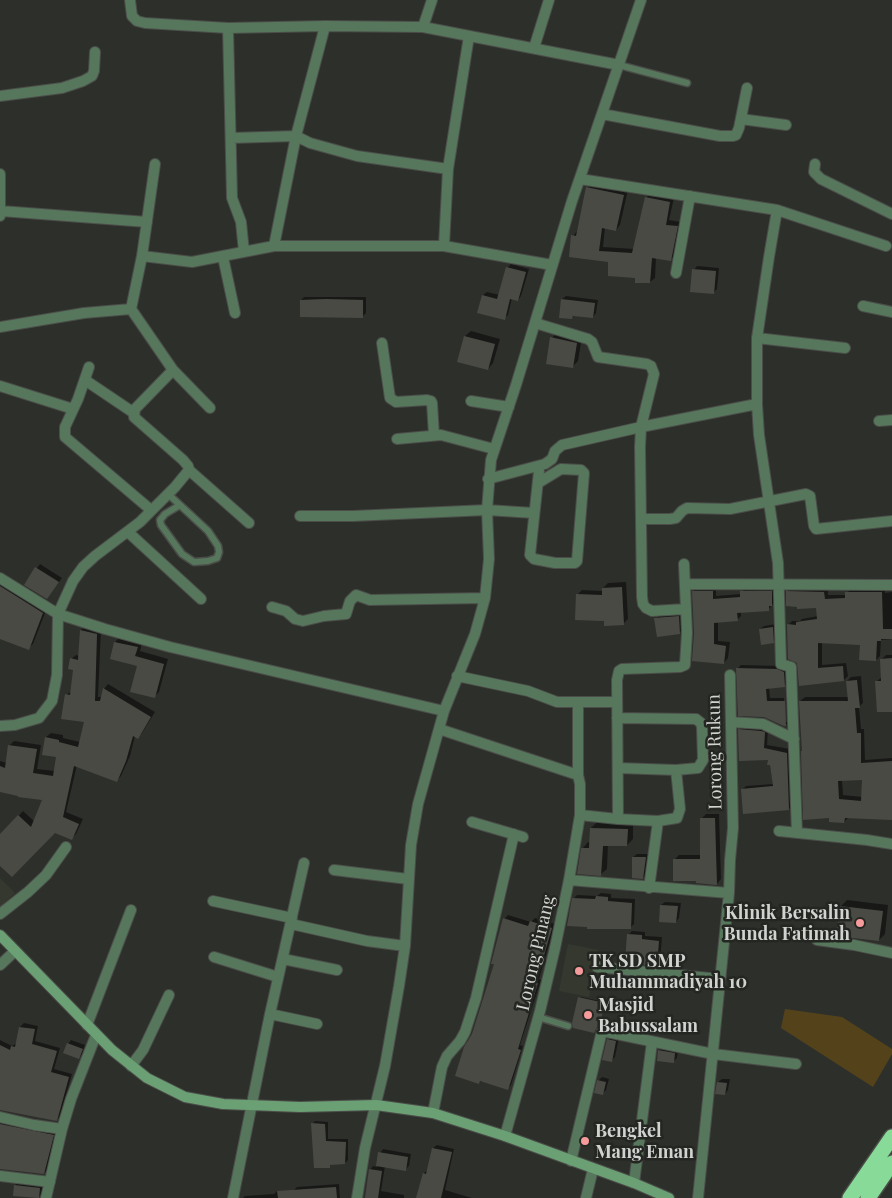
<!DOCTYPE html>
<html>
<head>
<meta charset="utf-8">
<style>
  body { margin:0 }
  canvas { display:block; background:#2d2f2b }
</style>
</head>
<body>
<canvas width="892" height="1198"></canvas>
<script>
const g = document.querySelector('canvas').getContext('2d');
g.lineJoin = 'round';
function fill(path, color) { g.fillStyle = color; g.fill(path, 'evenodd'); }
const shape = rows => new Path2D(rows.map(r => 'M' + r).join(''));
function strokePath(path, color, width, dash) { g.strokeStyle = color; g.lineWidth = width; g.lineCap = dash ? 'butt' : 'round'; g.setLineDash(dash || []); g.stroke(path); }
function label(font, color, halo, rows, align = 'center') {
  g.font = font + ' "Playfair Display",serif'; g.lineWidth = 5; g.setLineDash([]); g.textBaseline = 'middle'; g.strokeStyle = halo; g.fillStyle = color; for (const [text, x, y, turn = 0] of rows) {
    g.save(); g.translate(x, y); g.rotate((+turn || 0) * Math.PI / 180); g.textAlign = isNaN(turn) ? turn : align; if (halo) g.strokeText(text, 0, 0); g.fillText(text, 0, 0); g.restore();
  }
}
fill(shape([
  [0,878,15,893,0,907],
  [568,944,598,950,589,997,559,991]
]), '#34382e');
fill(shape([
  [785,1009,842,1017,892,1049,892,1054,873,1087,781,1028]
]), '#54421b');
fill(shape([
  [592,183,628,190,620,225,616,230,605,227,603,247,635,249,646,198,650,193,674,198,669,220,681,222,675,255,671,259,656,257,655,278,650,282,610,261,573,236,577,231,587,188],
  [511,264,529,269,521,296,518,300,512,298,508,315,504,318,483,295,487,292,500,295,508,267],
  [697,266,719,268,717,289,713,293,694,270],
  [566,296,598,300,596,313,593,317,575,315,572,318,561,317,562,299],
  [304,297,366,297,366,313,362,317,301,300],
  [471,331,500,339,493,363,488,369,465,336],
  [557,332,582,337,578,361,573,366,552,338],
  [40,564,62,578,47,598,25,584],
  [0,580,47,608,33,644,28,648,0,637],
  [626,582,628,619,623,624,605,620,577,595,582,590,603,591,603,588,608,583],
  [697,587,716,587,716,596,741,594,745,588,776,588,776,600,768,610,741,611,741,616,737,620,718,622,718,641,730,642,728,658,724,663,695,633,693,591],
  [791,588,828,588,828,595,846,595,850,589,885,588,885,593,892,592,892,639,881,640,880,656,876,660,861,644,822,642,822,665,846,663,848,676,844,680,798,662,788,625,792,621,800,621,802,619,818,616,817,607,787,592],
  [682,613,683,629,679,633,656,619,659,615],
  [776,624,777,638,773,642,760,629,764,626],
  [85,626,101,629,98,697,102,697,104,689,108,684,155,712,142,733,137,738,135,736,130,756,121,776,116,781,77,765,66,812,83,819,76,834,72,838,55,831,0,865,0,836,23,811,35,822,44,799,0,791,0,761,7,763,10,745,14,741,41,745,37,769,55,771,58,756,43,754,46,737,51,733,63,735,63,738,80,742,85,721,66,695,72,691,75,669,71,659,76,655,80,656,81,630],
  [120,637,142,643,140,651,168,659,159,692,154,697,139,665,115,642],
  [886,655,892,655,892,710,877,681,882,677,882,659],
  [741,665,781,666,787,669,788,682,784,686,769,687,770,698,784,698,785,722,787,722,786,698,788,698,789,721,786,725,737,669],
  [861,676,863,703,859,707,861,729,864,729,865,760,892,758,892,819,849,817,844,822,800,701,805,697,849,697,847,681,851,677],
  [864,779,863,797,843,795,842,780],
  [743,726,768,729,767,745,790,749,792,805,789,809,743,789,746,786,773,784,769,758,739,730],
  [706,814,719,814,721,879,717,884,697,880,674,860,679,855,701,855,701,819],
  [597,822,633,823,633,839,627,845,608,844,607,869,601,874,583,848,588,842,591,843,591,828],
  [637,854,649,854,646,874,643,878,633,857],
  [601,893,611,894,611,898,635,899,634,924,630,928,574,898,577,895,597,896],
  [847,900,888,905,885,934,879,940,838,935,841,906],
  [665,902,681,903,679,918,676,922,661,905],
  [508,915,531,922,535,918,555,924,539,979,541,980,520,1045,523,1046,511,1085,508,1088,482,1080,479,1083,473,1035,495,964,493,963,505,918],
  [632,931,645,932,645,936,662,937,660,961,656,965,628,935],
  [581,997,605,1002,601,1022,594,1032,579,998],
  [24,1023,38,1026,35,1041,60,1048,54,1069,72,1074,60,1116,57,1120,0,1109,0,1040,12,1046,17,1043,20,1027],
  [612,1036,619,1038,615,1057,612,1060,608,1040],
  [71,1040,85,1045,82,1054,79,1058,68,1044],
  [663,1047,678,1050,677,1058,673,1062,658,1060,659,1050],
  [602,1077,609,1079,606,1090,603,1093,598,1081],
  [722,1079,730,1079,728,1090,725,1094,718,1082],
  [0,1118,57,1131,48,1169,44,1173,0,1168],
  [315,1121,328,1122,328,1139,348,1139,348,1160,345,1163,332,1163,329,1167,312,1124],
  [437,1145,454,1149,445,1190,472,1198,422,1198,424,1173,428,1170,433,1148],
  [383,1149,411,1154,409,1166,406,1169,385,1166,381,1191,404,1195,404,1198,367,1198,370,1170,373,1166,377,1167,380,1153],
  [19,1182,43,1185,42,1194,38,1197,15,1185],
  [339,1184,340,1198,243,1198,245,1196,274,1194,277,1191,293,1191,297,1187]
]), '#0007');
fill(shape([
  [586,187,624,195,616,231,602,228,599,251,632,253,645,197,670,202,666,225,678,226,671,261,652,258,650,283,635,283,635,278,608,276,608,262,569,257,571,235,576,236],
  [506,267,526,272,518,301,510,299,505,320,477,313,482,295,497,299],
  [692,269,716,271,714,294,690,292],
  [326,299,363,300,363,318,300,317,300,300],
  [561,299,595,303,593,318,573,316,572,319,559,318],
  [464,336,495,344,488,370,457,362],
  [550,337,577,343,573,368,546,364],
  [35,567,59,582,47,599,24,585],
  [0,586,43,613,29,650,0,639],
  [622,587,624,625,604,626,604,621,575,620,576,594,602,595,602,588],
  [692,591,713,591,713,599,740,597,740,591,772,591,772,606,769,606,769,611,737,613,738,621,714,623,714,644,726,646,724,664,692,661,694,633],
  [786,591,824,592,825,599,845,598,845,592,882,592,883,629,892,629,892,639,881,639,881,641,877,641,876,661,859,660,860,645,818,643,818,668,843,666,844,681,799,686,797,663,788,659,787,624,796,625,796,622,817,619,816,608,797,609,797,607,786,606],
  [679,616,680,634,657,637,654,618],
  [773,627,774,643,761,645,759,629],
  [80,630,97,634,95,701,100,701,103,688,151,717,138,739,133,736,126,761,117,782,74,766,63,817,79,824,72,840,55,833,12,877,0,866,0,834,18,815,31,827,42,800,18,797,18,796,0,792,0,766,5,768,8,745,37,749,33,773,53,776,56,757,42,755,45,737,59,740,59,742,78,747,84,722,61,719,65,694,70,695,73,670,68,669,70,658,78,660],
  [114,642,138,647,135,656,164,664,155,698,130,692,137,666,110,659],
  [892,658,892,712,877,712,875,681,881,681,880,659],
  [736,668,777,669,784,672,785,687,766,689,767,701,785,701,786,726,784,726,764,717,738,716],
  [857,680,860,708,855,708,857,733,861,733,861,763,892,761,892,820,845,818,844,823,829,822,829,818,803,820,801,751,802,751,799,701,848,701,846,681],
  [862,780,861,801,839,799,838,781],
  [738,729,761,731,765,732,764,748,787,753,789,810,743,814,741,789,773,786,770,765,767,765,768,760,739,761],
  [700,818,715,818,717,885,696,883,696,881,673,881,673,859,700,859],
  [590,828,628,829,627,846,603,846,601,876,577,874,581,848,589,848],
  [632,857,646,857,643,879,632,878],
  [596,896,608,897,608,901,632,903,631,929,587,929,587,927,567,926,572,898,595,899],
  [660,905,678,906,676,923,659,922],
  [840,906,883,911,879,941,836,936],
  [503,918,528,926,530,921,552,928,536,983,538,983,518,1049,521,1050,508,1090,480,1081,479,1084,455,1076,464,1047,472,1034,494,964,491,964],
  [627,934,642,935,642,939,659,941,657,966,625,963],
  [578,997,605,1003,600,1025,597,1027,594,1033,573,1028,572,1023],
  [19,1027,35,1029,32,1044,57,1051,51,1072,69,1077,57,1121,0,1110,0,1045,10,1050,11,1046,15,1047],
  [607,1039,616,1041,612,1062,602,1060],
  [67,1043,83,1049,79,1059,63,1053],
  [658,1050,675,1053,674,1063,657,1061],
  [597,1080,606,1082,603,1095,594,1093],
  [717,1082,727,1083,725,1095,715,1094],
  [311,1123,325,1124,326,1141,346,1142,345,1164,330,1165,330,1168,314,1168],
  [0,1124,54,1135,44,1174,0,1169],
  [432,1148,452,1152,441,1198,416,1198,423,1173,426,1174],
  [378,1152,408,1157,406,1171,376,1166],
  [369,1169,382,1171,378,1198,365,1198],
  [14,1185,40,1188,39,1198,13,1196],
  [336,1187,337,1198,278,1198,277,1191]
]), '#4a4a45');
const lane = shape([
  [619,65,687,83],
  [168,494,180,505,208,531,218,546,219,552,217,558,208,561,194,562,182,554,161,525,160,520,165,514,180,505],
  [538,1017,568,1026]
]);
const street = shape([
  [130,0,132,16,137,21,145,23,228,28,325,26,423,27,619,65],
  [423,27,432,0],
  [228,28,232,198,241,222,244,252],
  [534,48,549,0],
  [0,96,62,88,83,81,92,76,94,71,95,52],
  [602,114,720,136,733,136,736,135,739,128,747,88],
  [741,119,786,125],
  [231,138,296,136,310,143,357,156,448,169,444,246],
  [815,164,814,172,821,179,892,214],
  [448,169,469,36],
  [0,174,0,216],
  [580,179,777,210,886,246],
  [777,210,769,257,757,338,757,404,759,435,778,563,781,664,791,667,797,833],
  [1,211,147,222],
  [274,246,296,136,325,26],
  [142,256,192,262,274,246,444,246,552,265],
  [223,257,235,313],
  [676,273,690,196],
  [863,306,892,312],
  [131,309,173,370,210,408],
  [535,323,588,339,592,342,598,357,647,364,651,366,654,374,641,427,640,447,642,597,643,604,646,608,652,611,686,609],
  [0,327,84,313,131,309,142,256,155,164],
  [757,338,845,348],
  [382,343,390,398,396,402,427,400,431,401,432,403,434,435],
  [89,367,78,399,65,427,65,437,151,510],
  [85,380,134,413],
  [0,386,73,409],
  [471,401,509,407],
  [879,421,892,420],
  [397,439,441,435,494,449],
  [189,470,249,523],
  [488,479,545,464,552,459,555,451,562,445,641,427,757,404],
  [538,483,561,469,581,470,584,473,577,561,575,563,555,563,534,559,530,555,539,471],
  [300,516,353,516,487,510,534,513],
  [641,519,670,519,676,518,682,511,687,508,730,509,806,494,810,496,814,526,816,529,892,521],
  [128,532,201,599],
  [0,578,58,614,105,629,170,647,444,711],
  [685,584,892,585],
  [272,607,286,611,295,619,303,621,324,616,346,614,350,601,356,595,370,600,485,598],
  [457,676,528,691,557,702,617,702],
  [617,718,696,719,701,723,702,727,703,760,698,768,676,770,618,768],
  [731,722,763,724,794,739],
  [0,726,15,725,39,718,52,701,57,675,58,614,73,581,83,567,95,556,140,522,175,487,189,470,188,466,183,460,134,417,135,409,173,370],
  [439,729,578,775,580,784,580,815,569,880,555,948,540,1011,505,1136],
  [578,775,578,703],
  [580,815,618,819,617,680,619,671,622,669,680,667,685,665,687,633,684,564],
  [618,819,658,821,677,818,680,809,676,770],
  [472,822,523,837],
  [779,831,867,840,892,844],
  [334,870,408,879],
  [569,880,729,893],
  [649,888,658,821],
  [213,901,292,918],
  [0,914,28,892,46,875,66,847],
  [291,924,367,941,405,946],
  [817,940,854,945,892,953],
  [214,957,278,977],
  [283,959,337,970],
  [0,965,15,951],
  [597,967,720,979],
  [270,1014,317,1024],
  [87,1025,131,910],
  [131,1066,143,1050,169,995],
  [433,1113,442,1067,447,1056,460,1041,465,1032,476,998,514,834],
  [0,1117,34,1125,62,1129],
  [571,1161,602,1031,713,1054,796,1064],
  [0,1176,50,1182],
  [634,1183,652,1042],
  [46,1198,62,1129,71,1099,96,1035],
  [233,1198,270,1014,304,863],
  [357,1198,365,1148,385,1066,399,986,405,946,411,845,418,804,444,711,475,634,485,598,489,559,487,510,491,460,516,385,572,201,641,0],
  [586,1198,593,1169],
  [698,1198,729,893,730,860,733,828,730,675]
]);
const secondary = shape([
  [0,935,112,1050,147,1078,185,1097,223,1104,300,1107,376,1105,433,1113,505,1136,634,1183,669,1198]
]);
const highway = shape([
  [850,1198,892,1137],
  [868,1198,892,1163]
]);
strokePath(lane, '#4b4d49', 9);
strokePath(street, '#4b4d49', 12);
strokePath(secondary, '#4b4d49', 12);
strokePath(highway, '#4b4d49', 18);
strokePath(lane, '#56775c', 6);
strokePath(street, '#56775c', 10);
strokePath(secondary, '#6b9f74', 10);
strokePath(highway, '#87da97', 15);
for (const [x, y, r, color] of [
  [860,923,5,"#f59b9b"],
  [579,971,5,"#f59b9b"],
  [588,1015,5,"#f59b9b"],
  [585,1141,5,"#f59b9b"]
]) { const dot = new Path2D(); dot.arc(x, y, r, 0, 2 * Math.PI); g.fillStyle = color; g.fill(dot); strokePath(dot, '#242621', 2); }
label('18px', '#d1d3d0', '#242621', [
  ["Lorong Rukun",715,752,-91],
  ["Lorong Pinang",536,953,-77]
]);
label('bold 18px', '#d1d3d0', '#242621', [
  ["Klinik Bersalin",850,913,"right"],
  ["Bunda Fatimah",850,934,"right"],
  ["TK SD SMP",589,961],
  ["Muhammadiyah 10",589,982],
  ["Masjid",598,1005],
  ["Babussalam",598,1026],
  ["Bengkel",595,1131],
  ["Mang Eman",595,1152]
], 'left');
</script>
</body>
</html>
